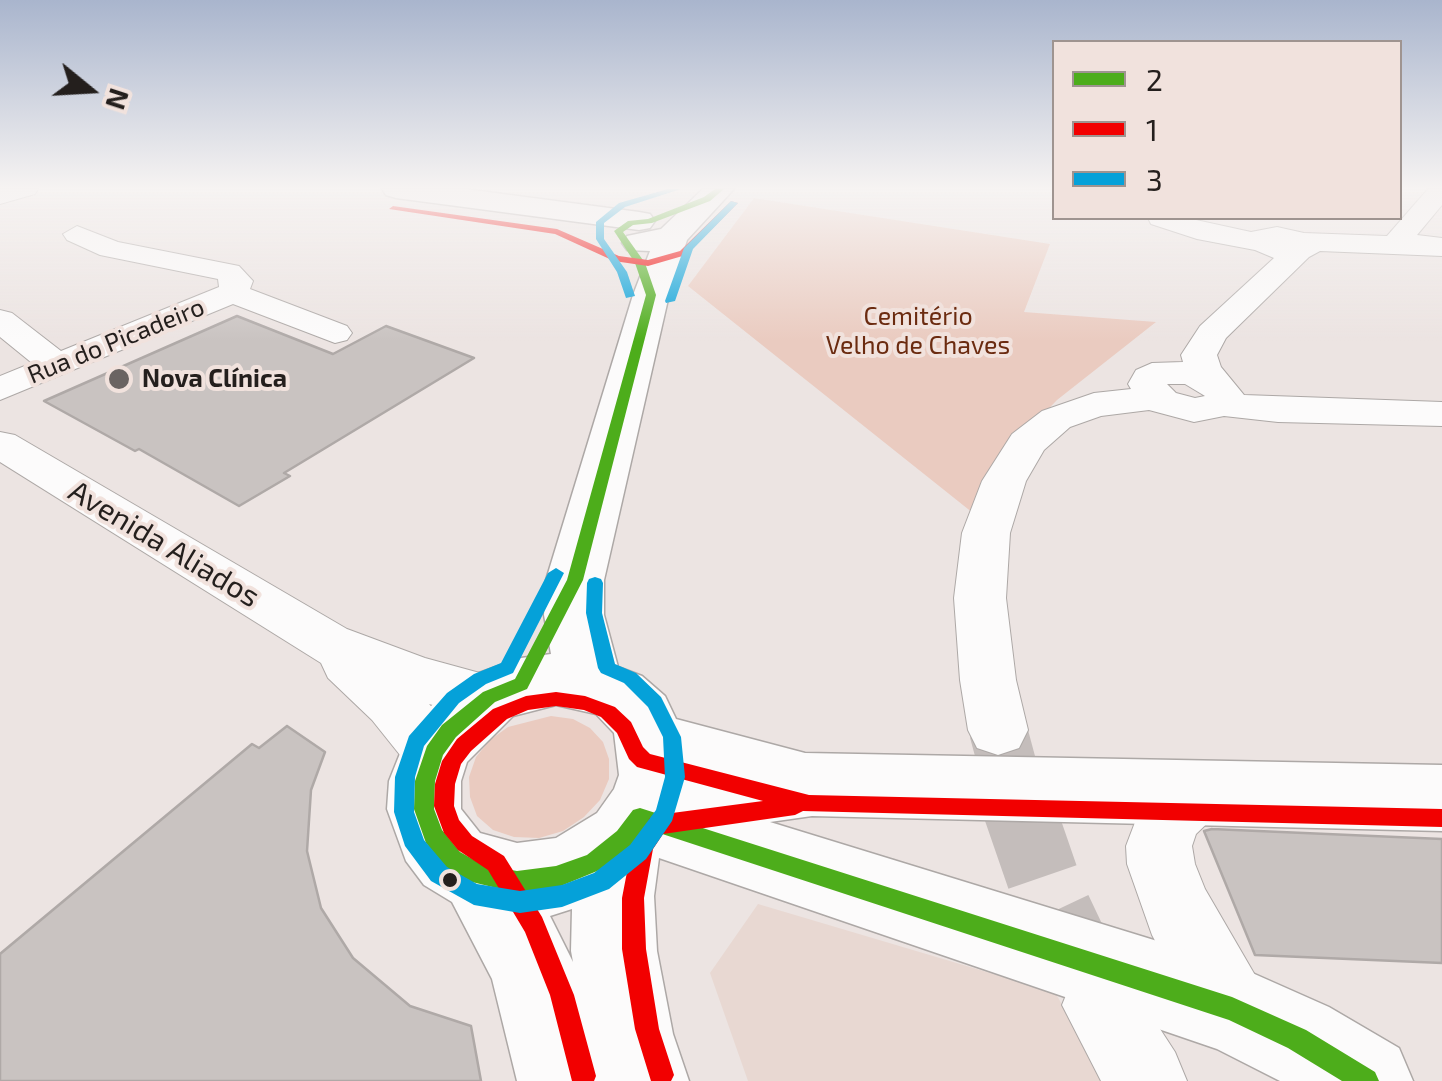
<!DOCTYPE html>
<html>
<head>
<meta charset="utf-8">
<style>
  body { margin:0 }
  #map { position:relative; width:1442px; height:1081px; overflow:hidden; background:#ece4e2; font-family:"Exo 2",sans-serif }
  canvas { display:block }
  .legend { position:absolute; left:1052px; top:40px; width:350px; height:180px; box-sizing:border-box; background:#f1e2dd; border:2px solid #9f9490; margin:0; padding:12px 18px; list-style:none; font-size:30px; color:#241f1d }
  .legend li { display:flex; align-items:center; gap:20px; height:50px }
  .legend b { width:50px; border:2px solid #9f9490 }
  .north { position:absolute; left:40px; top:40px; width:100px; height:100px; -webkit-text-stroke:8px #f1e2dd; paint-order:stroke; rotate:108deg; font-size:28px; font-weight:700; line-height:40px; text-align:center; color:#241f1d }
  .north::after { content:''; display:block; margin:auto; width:35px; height:45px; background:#241f1d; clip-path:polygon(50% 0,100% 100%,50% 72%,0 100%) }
</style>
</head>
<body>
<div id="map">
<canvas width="1442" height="1081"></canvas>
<ul class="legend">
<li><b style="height:12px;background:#4dad1b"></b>2</li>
<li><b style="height:12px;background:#f20000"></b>1</li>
<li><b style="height:12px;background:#05a1d9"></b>3</li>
</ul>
<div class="north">N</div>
</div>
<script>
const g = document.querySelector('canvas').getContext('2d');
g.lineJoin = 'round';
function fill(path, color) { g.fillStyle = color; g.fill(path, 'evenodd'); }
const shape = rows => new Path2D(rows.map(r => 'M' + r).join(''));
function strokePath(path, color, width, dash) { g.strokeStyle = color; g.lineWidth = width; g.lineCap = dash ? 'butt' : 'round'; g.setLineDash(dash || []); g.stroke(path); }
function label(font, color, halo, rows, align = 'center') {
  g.font = font + ' "Exo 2",sans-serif'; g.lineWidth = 8; g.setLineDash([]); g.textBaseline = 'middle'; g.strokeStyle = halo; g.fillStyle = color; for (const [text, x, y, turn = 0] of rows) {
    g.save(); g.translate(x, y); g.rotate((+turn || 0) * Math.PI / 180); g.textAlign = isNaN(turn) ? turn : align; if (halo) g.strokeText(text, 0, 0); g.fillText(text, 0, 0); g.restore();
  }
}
fill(shape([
  [758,904,1034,986,1051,985,1105,1081,748,1081,710,973]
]), '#e8d8d2');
fill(shape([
  [754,198,1050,244,1024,312,1156,322,1057,400,1003,456,978,517,688,286],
  [551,716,573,719,590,728,603,742,609,759,609,779,600,800,584,817,563,831,539,838,514,837,493,830,477,816,470,797,469,777,476,757,490,740,508,727]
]), '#eacbc0');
const building = shape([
  [237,316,333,354,386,326,474,358,284,473,290,476,239,506,139,449,135,451,44,401,237,316],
  [287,726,325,752,311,790,307,851,321,908,353,958,410,1006,471,1026,481,1081,0,1081,0,954,252,744,259,748,287,726],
  [1212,829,1442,839,1442,963,1255,955,1204,831,1212,829]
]);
fill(building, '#c9c3c1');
strokePath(building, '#afa9a7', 2.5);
strokePath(shape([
  [998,730,1020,812]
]), '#c4bdbb', 58, [58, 29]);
strokePath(shape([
  [1019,809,1049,896,1084,970]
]), '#c4bdbb', 72, [72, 36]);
const street = shape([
  [0,189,38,189,35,194,0,204,0,189],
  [1428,189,1442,189,1442,205,1417,235,1442,238,1442,256,1320,251,1309,257,1226,338,1217,355,1221,367,1244,395,1442,402,1442,426,1278,422,1224,416,1194,422,1149,410,1101,416,1070,427,1044,450,1026,481,1010,533,1006,598,1016,680,1028,730,1019,748,998,755,977,748,968,730,960,680,954,598,962,533,982,481,1012,434,1042,411,1094,393,1131,389,1128,384,1136,370,1152,363,1183,362,1181,355,1200,326,1274,258,1255,250,1197,239,1151,224,1148,218,1187,218,1251,232,1277,227,1304,233,1387,236,1428,189],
  [1167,384,1185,384,1205,396,1195,398,1176,393,1167,384],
  [77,226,118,242,239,266,253,281,250,289,347,326,352,333,347,340,335,343,233,304,0,400,0,376,32,363,0,337,0,310,12,313,61,351,219,287,218,279,100,255,67,240,63,234,77,226],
  [0,432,15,435,347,629,425,658,509,681,518,697,509,713,489,720,429,704,456,734,464,752,456,770,434,778,412,770,372,720,328,678,321,663,0,462,0,432],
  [1196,765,1218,773,1228,793,1218,813,1196,834,1192,846,1195,864,1205,889,1259,982,1271,1009,1259,1036,1232,1048,1205,1036,1152,935,1127,864,1126,846,1145,796,1174,773,1196,765],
  [1100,967,1127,978,1175,1052,1187,1081,1101,1081,1062,1005,1073,978,1100,967]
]);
const secondary = shape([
  [382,189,465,189,639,212,650,214,655,221,650,228,639,230,396,198,386,195,382,189],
  [703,189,734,189,687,240,669,295,604,580,604,615,618,667,642,676,665,696,676,719,805,753,1442,765,1442,831,812,816,770,822,1232,964,1329,1007,1399,1048,1413,1081,1280,1081,1217,1049,659,858,654,896,657,951,673,1034,689,1081,517,1081,492,979,452,902,424,885,406,861,387,809,389,781,409,731,425,711,465,678,521,658,551,654,544,615,546,580,633,295,650,251,627,250,622,243,627,236,661,229,703,189],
  [556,705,596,714,614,733,619,775,614,789,597,813,556,838,517,843,480,833,461,809,461,781,467,762,513,716,556,705],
  [572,909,571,951,573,962,550,916,572,909]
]);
strokePath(street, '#ada8a6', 2);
strokePath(secondary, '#ada8a6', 3);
fill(street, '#fcfbfb');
fill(secondary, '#fcfbfb');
fill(shape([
  [715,189,724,189,710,201,652,223,633,225,623,232,645,263,656,295,583,580,527,689,495,702,456,737,443,755,435,781,434,809,442,830,460,852,483,865,517,871,556,866,587,855,617,831,633,810,640,808,1232,997,1306,1030,1375,1072,1379,1081,1342,1081,1288,1048,1229,1020,644,828,631,845,602,869,556,888,517,893,472,882,444,866,426,843,414,809,415,781,427,746,442,725,483,692,515,679,567,580,646,295,635,263,614,231,628,221,648,219,704,197,715,189]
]), '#4dad1b');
fill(shape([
  [731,201,738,203,686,255,648,266,614,261,555,234,389,209,393,206,557,229,619,256,648,260,680,251,731,201],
  [556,692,585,696,615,707,631,722,643,747,650,754,809,795,1442,809,1442,827,803,811,795,815,663,834,653,849,644,898,646,949,659,1029,674,1075,671,1081,651,1081,635,1029,622,949,622,898,632,846,650,818,657,815,763,801,637,767,629,759,617,733,601,717,584,710,556,706,528,710,507,719,471,751,461,764,455,784,454,806,459,820,472,836,504,856,542,917,574,995,596,1076,594,1081,572,1081,550,995,525,932,488,870,458,850,444,833,434,806,435,784,442,761,457,739,493,709,526,696,556,692]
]), '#f20000');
fill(shape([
  [668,189,681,189,625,207,604,223,604,239,627,272,635,296,626,298,617,272,596,239,596,222,619,203,668,189],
  [731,201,738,203,693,249,675,301,666,303,665,301,684,248,731,201],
  [556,568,564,573,513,673,486,684,459,703,424,746,415,777,414,812,424,840,447,867,477,884,520,891,562,885,594,873,630,845,656,810,665,777,663,737,648,707,624,683,601,673,598,668,586,613,587,583,589,579,595,577,601,579,603,583,602,613,615,664,636,673,661,697,681,737,685,777,672,821,646,859,609,889,562,907,520,913,474,905,431,881,405,846,394,812,395,777,409,736,447,693,474,674,501,663,548,573,556,568]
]), '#05a1d9');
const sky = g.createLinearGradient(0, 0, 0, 341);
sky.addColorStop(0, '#a9b5cd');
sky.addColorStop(0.55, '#f6f3f2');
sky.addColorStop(1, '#f6f3f200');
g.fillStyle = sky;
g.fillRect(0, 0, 1442, 341);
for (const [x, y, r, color] of [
  [119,379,12,"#6a6462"],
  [450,880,9,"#241f1d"]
]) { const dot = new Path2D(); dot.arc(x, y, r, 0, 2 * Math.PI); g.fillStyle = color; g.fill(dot); strokePath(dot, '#f1e2dd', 4); }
label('25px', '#6b2b10', '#f1e2dd', [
  ["Cemitério",918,317],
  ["Velho de Chaves",918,346]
]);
label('25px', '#241f1d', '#f1e2dd', [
  ["Rua do Picadeiro",116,341,-22]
]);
label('bold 25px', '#241f1d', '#f1e2dd', [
  ["Nova Clínica",142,379]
], 'left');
label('30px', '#241f1d', '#f1e2dd', [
  ["Avenida Aliados",164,544,31]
]);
</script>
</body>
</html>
